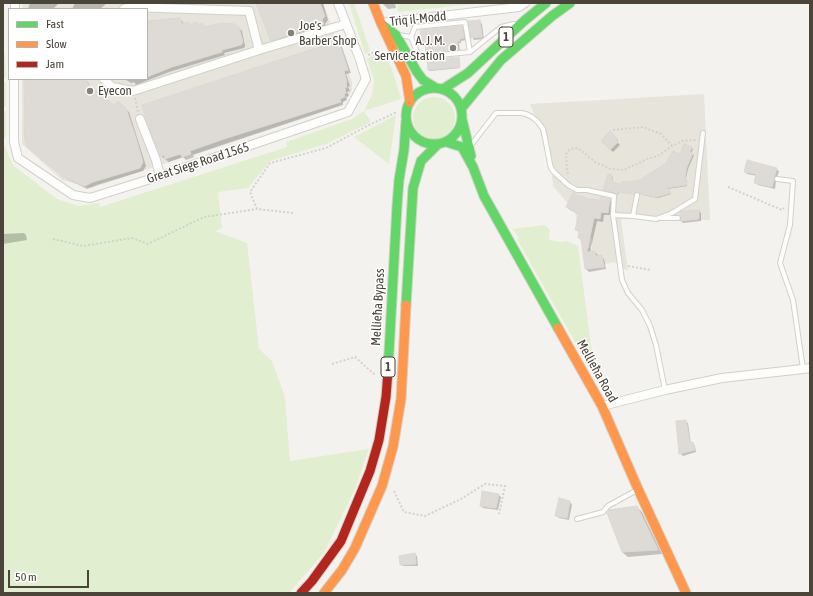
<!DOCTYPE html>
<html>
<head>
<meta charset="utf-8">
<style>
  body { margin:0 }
  #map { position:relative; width:813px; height:596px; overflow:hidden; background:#f4f2ee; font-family:"Asap Condensed",sans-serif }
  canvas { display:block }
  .frame { position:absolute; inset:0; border:4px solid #4b4439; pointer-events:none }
  .legend { position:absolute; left:8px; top:8px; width:140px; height:72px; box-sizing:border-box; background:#fff; border:1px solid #b7b4b0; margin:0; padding:5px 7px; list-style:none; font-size:12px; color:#4b4439 }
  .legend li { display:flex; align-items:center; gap:8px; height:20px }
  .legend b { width:20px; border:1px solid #b7b4b0 }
  .scale { position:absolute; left:8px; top:570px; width:81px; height:18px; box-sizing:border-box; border:2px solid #4b4439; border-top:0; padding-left:5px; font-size:12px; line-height:14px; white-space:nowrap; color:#4b4439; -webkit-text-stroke:3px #fff; paint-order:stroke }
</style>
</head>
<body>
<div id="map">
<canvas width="813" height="596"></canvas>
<div class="frame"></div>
<ul class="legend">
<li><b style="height:5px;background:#63d668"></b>Fast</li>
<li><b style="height:5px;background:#ff974d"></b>Slow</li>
<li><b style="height:5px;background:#b3261e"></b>Jam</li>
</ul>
<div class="scale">50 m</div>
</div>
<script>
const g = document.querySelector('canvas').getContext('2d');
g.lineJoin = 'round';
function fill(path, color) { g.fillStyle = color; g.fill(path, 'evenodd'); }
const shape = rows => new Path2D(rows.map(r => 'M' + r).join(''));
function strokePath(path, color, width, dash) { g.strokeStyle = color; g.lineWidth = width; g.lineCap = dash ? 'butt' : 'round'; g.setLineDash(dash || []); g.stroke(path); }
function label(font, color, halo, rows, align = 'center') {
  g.font = font + ' "Asap Condensed",sans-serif'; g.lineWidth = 3; g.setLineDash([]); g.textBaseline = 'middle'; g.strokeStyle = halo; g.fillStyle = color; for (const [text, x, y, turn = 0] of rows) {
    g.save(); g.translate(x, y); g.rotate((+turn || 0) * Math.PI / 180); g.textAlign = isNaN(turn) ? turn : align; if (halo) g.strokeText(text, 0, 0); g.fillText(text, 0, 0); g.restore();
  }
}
fill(shape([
  [23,3,323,3,352,82,352,90,347,99,338,106,91,188,62,180,22,144,22,79,147,79,147,9,22,9],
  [704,94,710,220,621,219,628,271,614,262,588,268,585,247,592,249,592,239,579,236,575,212,553,186,552,174,539,127,530,104]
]), '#e7e4dc');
fill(shape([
  [349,3,354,3,370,51,365,54],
  [397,3,484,3,398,12],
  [3,53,5,53,6,77,3,78,3,82,6,82,6,107,3,107,4,111,6,111,6,137,3,139],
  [372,56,382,57,387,60,392,69,401,99,364,111,371,122,326,144,270,161,248,188,218,192,222,228,215,231,247,243,259,349,272,361,285,397,290,461,369,449,355,489,324,553,289,593,3,593,3,147,5,146,9,157,14,166,57,199,79,206,99,203,100,207,287,147,286,142,352,119,364,111,372,95,374,80,367,59],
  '413 118a21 21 0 1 1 42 0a21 21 0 1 1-42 0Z',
  [396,115,389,164,354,137],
  [545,225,550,230,549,240,560,242,567,241,578,246,595,377,518,241,518,236,512,229]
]), '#e1eecf');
fill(shape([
  [30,3,59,3,53,9,28,9],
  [75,3,107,3,100,9,72,9],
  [257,3,323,3,328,20,325,24,327,27,276,44,272,40],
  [382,3,395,3,396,8,388,9],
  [180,19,183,22,184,25,187,23,190,26,197,23,200,25,202,24,205,27,239,28,242,31,245,46,244,48,224,53,225,55,169,72,136,85,134,82,131,83,125,79,147,79,147,21],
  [480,21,482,24,484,39,474,40,472,37],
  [462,27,464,29,466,40,461,41,461,43,459,43,460,51,429,54,427,52,427,47,425,47,423,45],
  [339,43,342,47,351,73,346,74,350,86,348,87,350,91,347,92,349,96,346,97,347,100,343,102,343,105,193,155,194,157,186,160,183,157,169,162,161,156],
  [458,58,459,59,460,68,430,71,429,70,428,61],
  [25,79,85,79,88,82,91,88,114,106,118,102,129,112,146,166,143,171,97,185,87,189,67,179,32,150,26,124],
  [610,133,618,140,617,142,620,145,613,152,602,141],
  [691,148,693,149,691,154,694,155,688,169,686,178,687,186,668,189,671,194,658,198,643,195,639,192,635,194,619,192,618,195,604,190,612,176,613,177,612,183,621,185,639,182],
  [776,169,779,171,776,181,775,189,758,185,756,183,757,176,747,174,745,171],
  [576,196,588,200,601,202,609,200,612,203,611,215,604,215,603,222,597,221,590,252,595,252,598,255,598,257,601,256,604,259,606,269,589,272,586,269,582,241,579,238,580,233,577,230,580,215,570,210,567,207],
  [699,211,701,213,701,221,683,223,681,221,683,218],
  [24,233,26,235,27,240,3,244,3,234],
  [685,421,688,423,691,444,693,443,695,446,696,452,683,456,680,453],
  [499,495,501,497,498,510,483,508,481,506],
  [570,502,572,505,569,520,559,518,557,516],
  [637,507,642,512,662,554,628,557,622,552],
  [415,554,417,556,418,566,403,566,401,564]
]), '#0003');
const building = shape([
  [256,3,320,3,325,16,322,20,324,24,271,41,256,3],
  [180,18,182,24,188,22,189,25,197,22,199,25,202,23,204,27,221,23,234,24,239,27,243,42,241,45,222,50,222,52,172,67,147,77,147,21,180,18],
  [480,20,482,37,471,38,468,21,480,20],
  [462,26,464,38,459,39,460,41,457,41,458,50,426,53,425,45,422,45,420,30,462,26],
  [331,39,339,42,348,70,344,71,347,82,346,83,347,87,345,88,346,93,344,94,345,97,340,99,341,102,221,140,190,151,191,154,182,157,180,154,165,159,164,155,161,157,151,133,142,105,322,46,321,42,331,39],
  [459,57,460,67,428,70,427,60,459,57],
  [24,79,86,79,88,84,114,105,118,101,126,108,136,138,143,162,140,168,93,182,85,186,83,186,62,176,27,147,25,141,24,123,25,123,24,79],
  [610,131,617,138,616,139,618,142,610,150,601,141,610,131],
  [684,144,692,147,690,152,693,153,687,167,685,176,687,185,667,188,671,193,657,197,640,194,640,193,637,192,634,194,618,192,617,195,615,193,603,190,608,174,612,175,612,183,613,182,620,184,622,182,638,181,665,164,673,151,680,154,684,144],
  [747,160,777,168,774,178,772,187,754,183,756,174,744,172,747,160],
  [573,192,577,195,589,199,600,200,601,197,610,199,608,213,601,212,600,219,594,218,587,252,595,251,596,256,602,255,604,267,585,269,581,239,578,238,579,231,575,230,579,214,566,207,573,192],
  [699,210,699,219,680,221,681,218,680,215,680,212,683,211,699,210],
  [686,420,690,443,693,442,695,450,679,454,676,421,686,420],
  [482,491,499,494,496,508,480,506,482,491],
  [559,498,570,501,567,518,555,516,559,498],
  [637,506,658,550,622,552,607,513,609,510,637,506],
  [415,553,416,564,400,565,399,556,415,553]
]);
fill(building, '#dedbd6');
strokePath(building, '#dcd9d4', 1);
const lane = shape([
  [399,35,411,37,415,27,465,22,470,52],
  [411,37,419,57,470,52,501,27,514,24],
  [471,145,496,113,521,113,526,114,532,117,538,122,543,129,545,138,550,164,551,168,554,172,568,185,577,190,587,190,614,196,613,215],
  [777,179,793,181,790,225,780,263,793,300,803,369],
  [633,216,637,195],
  [661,218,678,218],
  [665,390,656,345,650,326,642,310,628,293,622,280,613,215,633,216,656,219,672,213,695,199,703,133],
  [577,519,603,512,608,506,637,490]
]);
const street = shape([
  [15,9,15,3],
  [124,9,129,7,249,11,259,50],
  [381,23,519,7,525,3],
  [14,79,14,142,18,158,73,195,90,198,160,176,348,112,366,79,359,57,338,3],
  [104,79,112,87,133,91,259,50,346,24],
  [140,119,156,160,160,176],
  [602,406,665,390,722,378,803,369,810,368]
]);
const fast = shape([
  [383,25,396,35,417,72,423,80,436,88],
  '406 116a28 28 0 1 1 56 0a28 28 0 1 1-56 0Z',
  [443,89,468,73,524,21,546,3],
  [461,109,501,60,552,16,570,3],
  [462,119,471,156],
  [446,142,462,147,473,167,484,196,558,328],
  [406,305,413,188,421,161,437,145],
  [388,371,397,206,399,180,404,150,406,121]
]);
const slow = shape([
  [373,3,381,23,406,76,410,102],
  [558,328,602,406,638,489,686,593],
  [324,593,342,570,355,548,382,486,393,447,401,399,406,305]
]);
const jam = shape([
  [301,593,312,581,341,541,370,471,379,440,386,397,388,371]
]);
strokePath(lane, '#d2d0cb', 6);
strokePath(street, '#d2d0cb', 10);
strokePath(fast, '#d3cfc5', 11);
strokePath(slow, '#d3cfc5', 11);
strokePath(jam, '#d3cfc5', 11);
strokePath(shape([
  [368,55,372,53,384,56,384,57],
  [135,98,138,112],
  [613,130,643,127,661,134,672,146],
  [568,174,567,171,566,154,570,149,578,148,595,162,611,169,624,170,647,159,658,156,672,146,682,141,696,140],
  [728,187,782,210,784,208],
  [293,213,257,209,250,192,270,163,326,148,369,125,397,112],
  [53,239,83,246,132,238,148,244,204,217,257,209],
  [628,266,651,270],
  [332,364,355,357,374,374,374,376],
  [394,491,404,512,425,516,461,499,485,484,505,486,499,514]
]), '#d3d2cc', 2, [2, 2]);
strokePath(lane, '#fdfdfc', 4);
strokePath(street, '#fdfdfc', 8);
strokePath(fast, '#63d668', 9);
strokePath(slow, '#ff974d', 9);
strokePath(jam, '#b3261e', 9);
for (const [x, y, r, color] of [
  [291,33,4,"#868178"],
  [453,48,4,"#868178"],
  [90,91,4,"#868178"]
]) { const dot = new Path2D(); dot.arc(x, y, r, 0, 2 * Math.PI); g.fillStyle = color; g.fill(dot); strokePath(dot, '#fff', 1.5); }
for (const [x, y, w] of [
  [506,37,14],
  [388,367,14]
]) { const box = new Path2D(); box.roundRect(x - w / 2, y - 10, w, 20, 3); g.fillStyle = '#fff'; g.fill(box); strokePath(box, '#4b4439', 1); }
label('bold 12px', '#4b4439', null, [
  ["1",506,37],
  ["1",388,367]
]);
label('13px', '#4b4439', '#fff', [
  ["Triq il-Modd",418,19,-6],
  ["Great Siege Road 1565",198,163,-18],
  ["Mellieħa Bypass",378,307,-87],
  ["Mellieħa Road",597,371,61]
]);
label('13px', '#4b4439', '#fff', [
  ["Joe's",299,26],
  ["Barber Shop",299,41],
  ["A. J. M.",445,41,"right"],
  ["Service Station",445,56,"right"],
  ["Eyecon",98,91]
], 'left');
</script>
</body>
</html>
